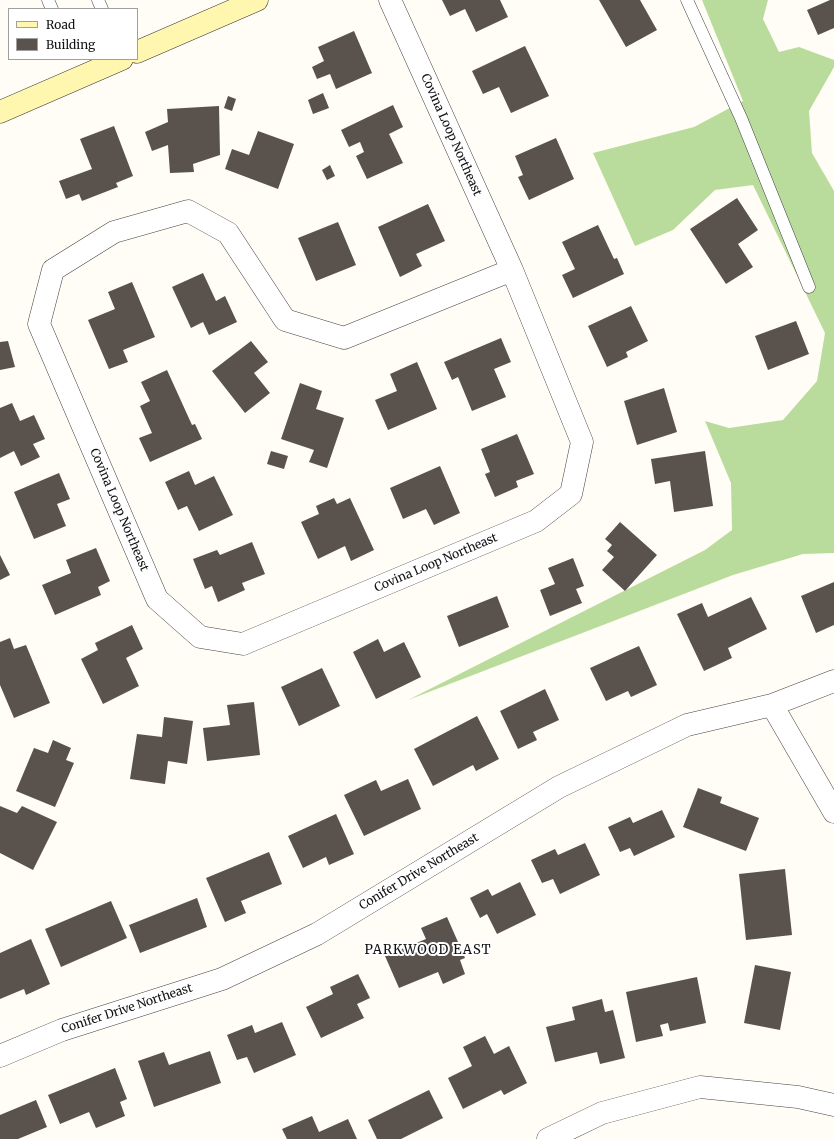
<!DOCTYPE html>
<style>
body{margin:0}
#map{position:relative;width:834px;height:1139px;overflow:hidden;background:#fffdf5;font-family:Merriweather,serif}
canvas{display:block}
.legend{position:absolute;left:8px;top:8px;width:130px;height:52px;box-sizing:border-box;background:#fff;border:1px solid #a0a0a0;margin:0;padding:5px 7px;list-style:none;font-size:12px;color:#111}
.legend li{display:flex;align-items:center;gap:8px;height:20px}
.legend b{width:20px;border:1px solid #a0a0a0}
</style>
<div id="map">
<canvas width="834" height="1139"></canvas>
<ul class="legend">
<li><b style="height:5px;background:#fff6b0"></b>Road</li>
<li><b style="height:11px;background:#5a524d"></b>Building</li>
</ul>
</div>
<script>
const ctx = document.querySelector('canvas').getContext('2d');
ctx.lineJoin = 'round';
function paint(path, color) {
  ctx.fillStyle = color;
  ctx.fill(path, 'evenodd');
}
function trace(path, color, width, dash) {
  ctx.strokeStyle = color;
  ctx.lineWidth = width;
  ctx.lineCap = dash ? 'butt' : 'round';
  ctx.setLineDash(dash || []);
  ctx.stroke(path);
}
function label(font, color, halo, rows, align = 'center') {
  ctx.font = font + ' Merriweather,serif';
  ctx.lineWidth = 4;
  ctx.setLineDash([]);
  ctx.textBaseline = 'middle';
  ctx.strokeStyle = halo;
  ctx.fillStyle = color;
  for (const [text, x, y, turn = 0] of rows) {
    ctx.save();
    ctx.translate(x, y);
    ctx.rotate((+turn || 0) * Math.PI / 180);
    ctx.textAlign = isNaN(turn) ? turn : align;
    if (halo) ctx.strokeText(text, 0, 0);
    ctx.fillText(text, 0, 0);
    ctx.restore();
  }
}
paint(new Path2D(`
 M 702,0 L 768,0 L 763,19 L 779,52 L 799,47 L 834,60 L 834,67 L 809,111 L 812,153 L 834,191 L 834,553 L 803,554 L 733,575 L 408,700 L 705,550 L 732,530 L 731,483 L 705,421 L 729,428 L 783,420 L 817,381 L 825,333 L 753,185 L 715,190 L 673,230 L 635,246 L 593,153 L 694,127 L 743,101 Z`), '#b9dc9c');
paint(new Path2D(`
 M 442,0 L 500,0 L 508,17 L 476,32 L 465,9 L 450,16 Z
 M 599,0 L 640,0 L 657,30 L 626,47 Z
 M 830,0 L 834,0 L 834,28 L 818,35 L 807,10 Z
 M 354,31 L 372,73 L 336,89 L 330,74 L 317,79 L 312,67 L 324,61 L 318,47 Z
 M 525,46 L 549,96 L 511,113 L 499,87 L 483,94 L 472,71 Z
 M 323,93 L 329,108 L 313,114 L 308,100 Z
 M 228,96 L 236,99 L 232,111 L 224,108 Z
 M 393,105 L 403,127 L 389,134 L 403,163 L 367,179 L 356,156 L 364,152 L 360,142 L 349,147 L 341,130 Z
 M 219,106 L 220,155 L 193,164 L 194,172 L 170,173 L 168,145 L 152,151 L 145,132 L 168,122 L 167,109 Z
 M 114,126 L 133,176 L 116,183 L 118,187 L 82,201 L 79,194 L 66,199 L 59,181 L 92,169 L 80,139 Z
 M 258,131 L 294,144 L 278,189 L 225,169 L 232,149 L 249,155 Z
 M 556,138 L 574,179 L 529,200 L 518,177 L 523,175 L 515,156 Z
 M 330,165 L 335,176 L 327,180 L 322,170 Z
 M 737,198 L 758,230 L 738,244 L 753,267 L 726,284 L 690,229 Z
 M 428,204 L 445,241 L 416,254 L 422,266 L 400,277 L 378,227 Z
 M 338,222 L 356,265 L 316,281 L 298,238 Z
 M 598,225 L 614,259 L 617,258 L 624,274 L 573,298 L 562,275 L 575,269 L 562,242 Z
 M 203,273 L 216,301 L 225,296 L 237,322 L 209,335 L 203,322 L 191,328 L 172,287 Z
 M 132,282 L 155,337 L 123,350 L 128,362 L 109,369 L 88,320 L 115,309 L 108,292 Z
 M 631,306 L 648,341 L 626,352 L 628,357 L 607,367 L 588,326 Z
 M 796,321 L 809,354 L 768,370 L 755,336 Z
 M 501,338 L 511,362 L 494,369 L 506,397 L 472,411 L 458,377 L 452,380 L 444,362 Z
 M 8,341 L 15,367 L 0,370 L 0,342 Z
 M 251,341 L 268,362 L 254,373 L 270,393 L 245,413 L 212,371 Z
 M 417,362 L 437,409 L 388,430 L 375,400 L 397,391 L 390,374 Z
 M 167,370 L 192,425 L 195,424 L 202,439 L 150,462 L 139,438 L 152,433 L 140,406 L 150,401 L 141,382 Z
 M 300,383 L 322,391 L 316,409 L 344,418 L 327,468 L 309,462 L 314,450 L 281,439 Z
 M 664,388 L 677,432 L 637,445 L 624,401 Z
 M 12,403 L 20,421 L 34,415 L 45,439 L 33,444 L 40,457 L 21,466 L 14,451 L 0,458 L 0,408 Z
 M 517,434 L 534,474 L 516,481 L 518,487 L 495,497 L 485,474 L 490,472 L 481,449 Z
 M 271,451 L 288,456 L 284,469 L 267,464 Z
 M 705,451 L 713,506 L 674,512 L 670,481 L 655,484 L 651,459 Z
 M 440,466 L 460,513 L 434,525 L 426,509 L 403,519 L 390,488 Z
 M 189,471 L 195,485 L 214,476 L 233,515 L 199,531 L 187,506 L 178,510 L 165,482 Z
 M 59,473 L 70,499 L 57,504 L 66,526 L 34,539 L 14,492 Z
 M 334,498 L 337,504 L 350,498 L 374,550 L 351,561 L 345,546 L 318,559 L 301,522 L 319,514 L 316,506 Z
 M 620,522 L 657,555 L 625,591 L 602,570 L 614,557 L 607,551 L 612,545 L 605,539 Z
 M 252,542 L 265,574 L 242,583 L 245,590 L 218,602 L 212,586 L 205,589 L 193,559 L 217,550 L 220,555 Z
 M 96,548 L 110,581 L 98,587 L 101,595 L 55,615 L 42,585 L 71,573 L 66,560 Z
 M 0,555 L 10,575 L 0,580 Z
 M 573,558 L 584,586 L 576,589 L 582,603 L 550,616 L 540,590 L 555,584 L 548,568 Z
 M 834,582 L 834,625 L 816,633 L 801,596 Z
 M 497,596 L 509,627 L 459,647 L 447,616 Z
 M 751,597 L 767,629 L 728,648 L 732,658 L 704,671 L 677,614 L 702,603 L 708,617 Z
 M 132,625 L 143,649 L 126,658 L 139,686 L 103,704 L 81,659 L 98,650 L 95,643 Z
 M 10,638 L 14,649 L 26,645 L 50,703 L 14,718 L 0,685 L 0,642 Z
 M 378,639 L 384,652 L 404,642 L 421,677 L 376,699 L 353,652 Z
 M 639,646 L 657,685 L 631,697 L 628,691 L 606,701 L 590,668 Z
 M 322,668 L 340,706 L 299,726 L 281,687 Z
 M 545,689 L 559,720 L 533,732 L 537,740 L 518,749 L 500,711 Z
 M 254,702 L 260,755 L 207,761 L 203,728 L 230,725 L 227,705 Z
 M 477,716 L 499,759 L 476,771 L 473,765 L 433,786 L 414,749 Z
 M 164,717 L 193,721 L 187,764 L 168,761 L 165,784 L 130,779 L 137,734 L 162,737 Z
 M 53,740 L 71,748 L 66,760 L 74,763 L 55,807 L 16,791 L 34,748 L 48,753 Z
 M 408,779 L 421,809 L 364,836 L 344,795 L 376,780 L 381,791 Z
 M 698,788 L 722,797 L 720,803 L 759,818 L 746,851 L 683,827 Z
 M 0,806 L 17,813 L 22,806 L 57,822 L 33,870 L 0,853 Z
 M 662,810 L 675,837 L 634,856 L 630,848 L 620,852 L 608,827 L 630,817 L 633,823 Z
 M 336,814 L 354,854 L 329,865 L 326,857 L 303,868 L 288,836 Z
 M 585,843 L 600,875 L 560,894 L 553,879 L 542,883 L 531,860 L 555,849 L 558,855 Z
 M 269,852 L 282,884 L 241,901 L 246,913 L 225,922 L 206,878 Z
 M 785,869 L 792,935 L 746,940 L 739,874 Z
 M 520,882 L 536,915 L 497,934 L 487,914 L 480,918 L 470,898 L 488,889 L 492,896 Z
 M 197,898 L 207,927 L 140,953 L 129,925 Z
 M 111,901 L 127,938 L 61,967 L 45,929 Z
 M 447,917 L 465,958 L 460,960 L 465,974 L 443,984 L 438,972 L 399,988 L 385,956 L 426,939 L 421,928 Z
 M 31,939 L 50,984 L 26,995 L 24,989 L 0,999 L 0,953 Z
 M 755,965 L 791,972 L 780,1030 L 744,1023 Z
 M 358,974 L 370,998 L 357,1004 L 364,1018 L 321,1038 L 306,1007 L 333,994 L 330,987 Z
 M 697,977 L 706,1023 L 670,1031 L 668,1023 L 660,1025 L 663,1036 L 636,1042 L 626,992 Z
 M 602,999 L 605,1012 L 613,1010 L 625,1058 L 600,1064 L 597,1052 L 555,1062 L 546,1027 L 575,1020 L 572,1007 Z
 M 282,1022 L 296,1055 L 254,1073 L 247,1057 L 237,1060 L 227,1035 L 252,1025 L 255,1033 Z
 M 485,1036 L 494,1054 L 509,1046 L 527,1083 L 504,1095 L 501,1090 L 463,1109 L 448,1078 L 472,1066 L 463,1047 Z
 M 210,1051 L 221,1083 L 154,1107 L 138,1061 L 164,1052 L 169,1065 Z
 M 115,1068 L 127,1099 L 120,1102 L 125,1116 L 96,1128 L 89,1112 L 60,1124 L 48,1095 Z
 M 429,1090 L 443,1118 L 401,1139 L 377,1139 L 368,1120 Z
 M 36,1100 L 47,1127 L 18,1139 L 0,1139 L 0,1115 Z
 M 312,1116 L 319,1132 L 348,1119 L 357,1139 L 287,1139 L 282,1129 Z`), '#5a524d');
const lane = new Path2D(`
 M 48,0 L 52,9
 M 98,0 L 102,9
 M 687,0 L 741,118 L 809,287`);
const street = new Path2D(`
 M 390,0 L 512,270 L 582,442 L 571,494 L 536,521 L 243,644 L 200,637 L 157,599 L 39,324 L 53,270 L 114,232 L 188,211 L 228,233 L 285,320 L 344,338 L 512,270
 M 772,705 L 834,812
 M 0,1056 L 62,1030 L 222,979 L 317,934 L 559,787 L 687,725 L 772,705 L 834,681
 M 548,1139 L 602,1113 L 700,1087 L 798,1097 L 834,1105`);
const secondary = new Path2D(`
 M 137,52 L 257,0
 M 0,112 L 122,59`);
trace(lane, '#444', 13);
trace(street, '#444', 23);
trace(secondary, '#333', 23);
trace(lane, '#fff', 12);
trace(street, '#fff', 22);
trace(secondary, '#fff6b0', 22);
label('12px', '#111', '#fff', [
 ["Covina Loop Northeast",451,135,66],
 ["Covina Loop Northeast",119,510,67],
 ["Covina Loop Northeast",436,563,-23],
 ["Conifer Drive Northeast",419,872,-31],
 ["Conifer Drive Northeast",127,1009,-18]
]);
ctx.letterSpacing = '1px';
label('13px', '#111', '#fff', [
 ["PARKWOOD EAST",428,950]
]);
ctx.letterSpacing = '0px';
</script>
